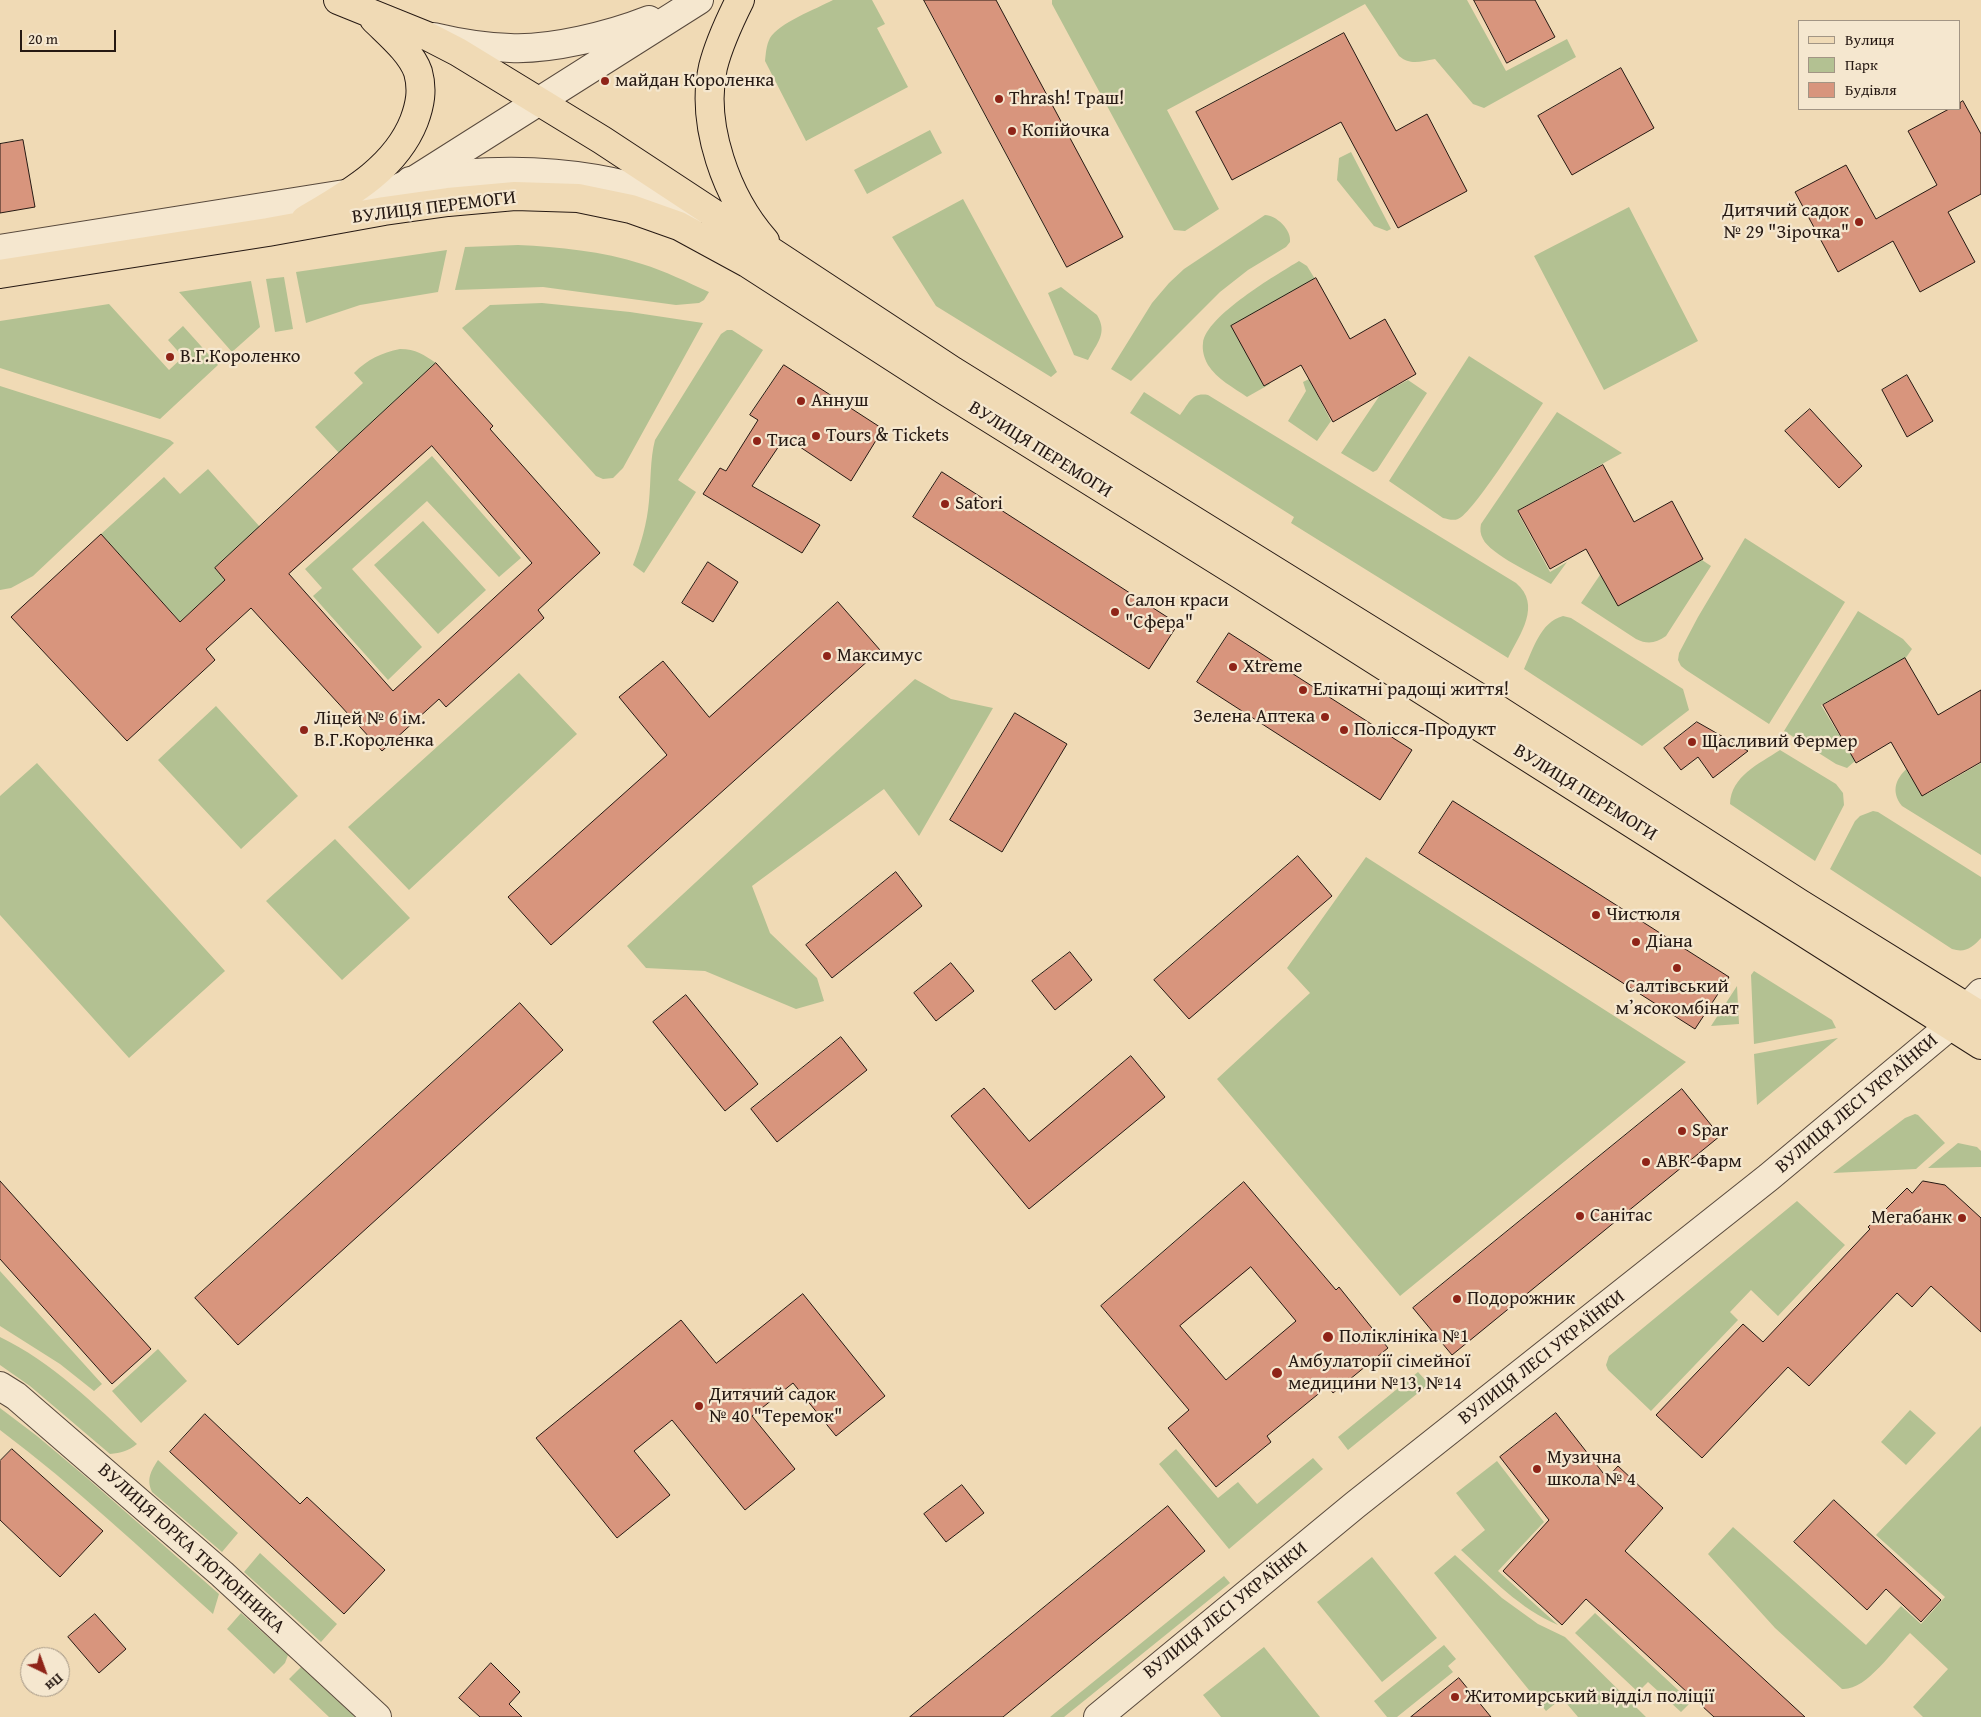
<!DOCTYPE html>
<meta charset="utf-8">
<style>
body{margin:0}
#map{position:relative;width:1981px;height:1717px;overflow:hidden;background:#f0dab5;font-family:"Gentium Book Plus",serif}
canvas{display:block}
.legend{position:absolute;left:1798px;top:20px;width:162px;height:90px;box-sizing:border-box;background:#f5e7cf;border:1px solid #a29584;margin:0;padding:6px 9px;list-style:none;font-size:15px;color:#261913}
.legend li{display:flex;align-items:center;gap:10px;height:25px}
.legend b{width:25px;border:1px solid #a29584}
.north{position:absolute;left:20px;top:1647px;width:50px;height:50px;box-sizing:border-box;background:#f5e7cf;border:1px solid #a29584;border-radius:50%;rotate:138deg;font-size:14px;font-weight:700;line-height:20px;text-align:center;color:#261913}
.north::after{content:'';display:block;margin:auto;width:18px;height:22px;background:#8f2418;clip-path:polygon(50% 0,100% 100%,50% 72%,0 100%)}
.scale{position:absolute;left:20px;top:30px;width:96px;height:22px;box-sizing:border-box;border:2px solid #261913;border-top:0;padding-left:6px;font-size:15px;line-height:18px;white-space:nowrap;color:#261913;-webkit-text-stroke:4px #f5e7cf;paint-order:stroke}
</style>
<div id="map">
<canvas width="1981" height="1717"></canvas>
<ul class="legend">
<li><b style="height:6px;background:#f0dab5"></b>Вулиця</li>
<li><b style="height:14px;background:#b3c192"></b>Парк</li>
<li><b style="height:14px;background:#d8957d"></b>Будівля</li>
</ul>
<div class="north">Пн</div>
<div class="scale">20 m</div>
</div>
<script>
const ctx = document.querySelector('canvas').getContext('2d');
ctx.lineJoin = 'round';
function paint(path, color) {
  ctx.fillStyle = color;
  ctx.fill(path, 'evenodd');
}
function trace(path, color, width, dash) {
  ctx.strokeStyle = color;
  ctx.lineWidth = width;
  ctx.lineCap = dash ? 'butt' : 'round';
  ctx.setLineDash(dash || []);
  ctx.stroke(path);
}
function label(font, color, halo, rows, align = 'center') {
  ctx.font = font + ' "Gentium Book Plus",serif';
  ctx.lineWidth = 4.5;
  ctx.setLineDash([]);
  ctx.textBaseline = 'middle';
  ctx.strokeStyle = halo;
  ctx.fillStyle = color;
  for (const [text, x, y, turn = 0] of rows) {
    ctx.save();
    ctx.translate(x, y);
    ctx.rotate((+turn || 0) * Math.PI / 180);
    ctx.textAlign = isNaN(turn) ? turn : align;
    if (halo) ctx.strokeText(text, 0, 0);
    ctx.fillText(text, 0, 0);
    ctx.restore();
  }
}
paint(new Path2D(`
 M 833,0 L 872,0 L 885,24 L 877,28 L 908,87 L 806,141 L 765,61 C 766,53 766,46 770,38 C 779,23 816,9 833,0 Z
 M 1052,0 L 1467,0 L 1506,71 L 1567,39 L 1576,57 L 1484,108 L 1473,104 L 1435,59 C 1421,61 1411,66 1399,56 L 1365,4 L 1167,110 L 1219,209 L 1185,231 L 1174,230 L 1052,4 Z
 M 930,130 L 942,153 L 867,194 L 854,170 Z
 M 1351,152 L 1391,229 L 1387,231 L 1374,226 L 1337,180 L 1339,158 Z
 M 963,199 L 1057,372 L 1051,377 L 936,306 L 892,237 Z
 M 1629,207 L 1698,341 L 1604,390 L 1534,256 Z
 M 1265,215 C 1276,215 1292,230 1290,242 L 1286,247 L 1248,270 L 1220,292 L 1131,381 L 1111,369 L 1152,303 L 1169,283 L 1184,269 Z
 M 518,245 C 559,247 602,251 642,264 C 665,271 687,282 709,292 L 704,300 L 699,303 L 676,305 L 543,287 L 455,290 L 465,247 Z
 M 447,250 L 438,292 L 360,305 L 306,323 L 296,272 Z
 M 1299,261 L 1307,266 L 1315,279 L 1235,325 L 1270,384 L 1247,397 C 1234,388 1217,379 1208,365 C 1204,358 1202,350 1203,343 C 1206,316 1276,275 1299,261 Z
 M 284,277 L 293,329 L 275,332 L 266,279 Z
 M 251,281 L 260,327 L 232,352 L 179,292 Z
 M 1061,287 L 1097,315 C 1108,333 1097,343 1088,360 L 1074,355 L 1048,293 Z
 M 542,303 L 630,312 L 703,323 L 623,468 L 613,478 L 603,479 L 596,476 L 462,328 L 490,305 Z
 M 109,304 L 169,370 L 183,357 L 168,340 L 183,326 L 218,365 L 160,419 L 0,368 L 0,321 Z
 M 727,330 L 732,330 L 763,350 L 678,480 L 696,492 L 644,573 L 633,565 C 641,544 647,524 649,501 C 651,481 650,459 655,440 L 721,334 Z
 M 400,349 C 416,349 424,355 436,363 L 339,453 L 315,427 L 363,383 L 354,373 C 368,359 381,353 400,349 Z
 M 1469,356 L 1543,403 C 1531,421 1472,515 1458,519 C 1453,521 1448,519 1443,518 L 1389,481 Z
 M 1309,379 L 1331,421 L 1317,441 L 1288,421 L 1306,391 L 1303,382 Z
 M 1408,380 L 1427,393 L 1377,470 L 1373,472 L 1341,453 L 1380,395 Z
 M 0,386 L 170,440 L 174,443 L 33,576 L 11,588 L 0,590 Z
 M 1144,392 L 1180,415 C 1189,404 1191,392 1208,395 L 1516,583 C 1542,605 1520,634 1508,658 L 1291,523 L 1294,517 L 1130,413 Z
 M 1557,412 L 1622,453 L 1517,511 L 1550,572 L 1567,562 L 1551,584 C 1535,575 1490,554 1483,539 C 1480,534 1480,529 1481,524 Z
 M 432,456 L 521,558 L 499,577 L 427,501 L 352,569 L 422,647 L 388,680 L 313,596 L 322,588 L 305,569 Z
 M 208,469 L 260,527 L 215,568 L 225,580 L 180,622 L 101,534 L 164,477 L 180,494 Z
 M 423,521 L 486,590 L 438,634 L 374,565 Z
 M 1745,538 L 1845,602 L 1769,724 L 1686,670 L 1681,666 L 1678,660 L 1679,653 L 1698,617 Z
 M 1702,560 L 1711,566 L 1666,636 C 1656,643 1648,645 1636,639 L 1581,603 L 1602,572 L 1620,603 Z
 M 1858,611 L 1903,639 L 1912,649 L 1905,659 L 1821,705 L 1855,761 L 1847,768 L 1836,764 L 1784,731 Z
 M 1563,616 L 1571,618 L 1683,689 L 1689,710 L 1642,746 L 1524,669 C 1533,650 1540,622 1563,616 Z
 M 519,673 L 577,734 L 409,890 L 348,827 Z
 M 915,679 L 951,699 L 993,708 L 919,836 L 884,789 L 752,886 L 770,933 L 817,978 L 824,1001 L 796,1009 L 705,971 L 646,968 L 627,946 Z
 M 216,706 L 298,796 L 241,849 L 158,760 Z
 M 1780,750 L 1836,784 L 1843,793 L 1844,805 L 1815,861 L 1730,804 C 1731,776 1759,764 1780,750 Z
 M 37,763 L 225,971 L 129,1058 L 0,915 L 0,796 Z
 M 1981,763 L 1981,855 L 1902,806 C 1890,791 1896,777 1910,766 L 1927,794 Z
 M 1873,811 L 1878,812 L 1981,877 L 1981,938 C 1972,948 1965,953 1952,949 L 1830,869 L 1855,821 L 1860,816 Z
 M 335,839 L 410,918 L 342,980 L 266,901 Z
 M 1366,857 L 1686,1062 L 1400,1296 L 1217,1079 L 1310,993 L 1287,968 Z
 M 1754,971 L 1832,1020 L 1836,1028 L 1754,1044 L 1751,975 Z
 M 1737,986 L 1739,1024 L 1711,1026 Z
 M 1838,1038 L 1757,1105 L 1754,1054 Z
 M 1915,1114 L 1918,1115 L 1945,1143 L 1916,1169 L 1833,1173 L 1905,1118 Z
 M 1958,1143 L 1977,1147 L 1981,1151 L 1981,1167 L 1928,1168 Z
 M 1797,1201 L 1845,1245 L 1778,1316 L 1751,1290 L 1730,1312 L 1738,1320 L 1651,1411 L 1608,1370 L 1606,1365 L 1609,1356 Z
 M 0,1271 L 102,1384 L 94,1391 L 60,1364 L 0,1326 Z
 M 0,1337 C 52,1362 95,1405 137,1444 C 128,1451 121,1453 110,1454 L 30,1386 L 0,1365 Z
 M 158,1349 L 187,1381 L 141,1423 L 112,1391 Z
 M 1418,1372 L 1429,1384 L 1348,1450 L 1338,1437 Z
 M 0,1408 L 37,1436 L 87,1478 L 219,1594 L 213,1614 C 143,1551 75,1486 0,1430 Z
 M 1910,1410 L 1936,1433 L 1906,1465 L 1881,1442 Z
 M 1981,1426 L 1981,1717 L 1923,1717 L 1913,1707 L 1948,1669 L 1910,1633 C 1893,1650 1866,1691 1842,1689 L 1775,1628 L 1708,1554 L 1733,1527 L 1866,1645 L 1901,1606 L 1921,1624 L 1945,1597 L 1876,1535 Z
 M 1176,1449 L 1218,1498 L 1238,1482 L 1257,1504 L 1313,1458 L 1323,1469 L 1229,1549 L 1159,1464 Z
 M 158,1460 L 238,1533 L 222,1552 L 152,1492 C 146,1479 151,1471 158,1460 Z
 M 1497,1461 L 1544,1522 L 1498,1571 L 1558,1625 C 1520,1609 1491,1578 1461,1550 L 1485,1530 L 1456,1493 Z
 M 260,1553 L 337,1624 L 321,1642 L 244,1572 Z
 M 1455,1555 L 1502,1598 L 1538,1624 L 1565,1637 L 1646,1717 L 1578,1717 L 1562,1698 L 1546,1711 L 1434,1573 Z
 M 1372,1557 L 1437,1638 L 1382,1682 L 1317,1602 Z
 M 1224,1576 L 1230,1583 L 1064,1717 L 1050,1717 Z
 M 241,1613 L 288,1655 L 285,1663 L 274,1674 L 227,1629 Z
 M 1595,1613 L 1691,1702 L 1681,1712 L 1648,1682 L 1638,1692 L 1575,1633 Z
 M 1444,1645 L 1456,1659 L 1448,1666 L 1453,1672 L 1397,1717 L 1387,1717 L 1374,1701 Z
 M 1264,1647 L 1320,1717 L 1221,1717 L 1203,1695 Z
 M 301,1667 L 352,1714 L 355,1717 L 329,1717 L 289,1679 Z`), '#b3c192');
const building = new Path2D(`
 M 924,0 L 996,0 L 1123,237 L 1067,267 Z
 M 1474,0 L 1535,0 L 1555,37 L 1507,63 Z
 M 1344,33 L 1396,131 L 1427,114 L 1467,191 L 1398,228 L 1341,122 L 1232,180 L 1196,112 Z
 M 1621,68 L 1654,128 L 1572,175 L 1538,116 Z
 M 1963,101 L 1981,134 L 1981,194 L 1948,212 L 1975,262 L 1920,292 L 1893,241 L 1838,272 L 1795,192 L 1846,165 L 1876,219 L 1937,185 L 1908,131 L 1949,109 L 1960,109 L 1960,103 Z
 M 23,140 L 35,207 L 0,213 L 0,144 Z
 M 1316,278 L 1350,339 L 1385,319 L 1416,374 L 1333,422 L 1301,365 L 1264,386 L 1231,326 Z
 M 436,363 L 493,426 L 490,429 L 600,553 L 538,610 L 544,618 L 446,707 L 439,699 L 382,751 L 251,608 L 206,649 L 215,660 L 127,741 L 11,617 L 101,534 L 180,622 L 225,580 L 215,568 ZM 432,446 L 532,563 L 393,691 L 289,574 Z
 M 784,365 L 883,429 L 851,481 L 785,437 L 752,486 L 820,525 L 802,553 L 703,494 L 720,468 L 726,471 L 758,420 L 750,415 Z
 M 1907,375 L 1933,421 L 1907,437 L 1882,390 Z
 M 1810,409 L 1862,466 L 1839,488 L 1785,431 Z
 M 1603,465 L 1634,522 L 1672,501 L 1703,559 L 1618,606 L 1586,549 L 1550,569 L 1518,511 Z
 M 942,472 L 1178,624 L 1149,669 L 913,517 Z
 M 708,562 L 738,582 L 713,622 L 682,603 Z
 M 838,602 L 880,650 L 551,945 L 508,897 L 667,755 L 619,697 L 663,661 L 709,717 Z
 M 1229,633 L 1412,750 L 1380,800 L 1197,682 Z
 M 1905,658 L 1938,715 L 1981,690 L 1981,762 L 1922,796 L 1891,742 L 1856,763 L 1823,705 Z
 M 1015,713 L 1067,744 L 1002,852 L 950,820 Z
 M 1697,722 L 1748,751 L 1713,778 L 1698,757 L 1681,770 L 1664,748 Z
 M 1453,801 L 1729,977 L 1695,1029 L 1419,853 Z
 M 1298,856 L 1332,896 L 1189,1019 L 1154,980 Z
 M 896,872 L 922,906 L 832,978 L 806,945 Z
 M 1070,952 L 1092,980 L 1055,1010 L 1032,981 Z
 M 951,963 L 974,991 L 936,1021 L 914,993 Z
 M 686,995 L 758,1084 L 725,1111 L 653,1022 Z
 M 520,1003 L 563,1050 L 238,1345 L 195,1298 Z
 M 841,1037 L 867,1070 L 777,1142 L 751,1109 Z
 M 1131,1056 L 1165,1097 L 1029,1209 L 951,1116 L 984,1088 L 1029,1141 Z
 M 1682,1089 L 1720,1136 L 1452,1355 L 1413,1308 Z
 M 0,1181 L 151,1349 L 112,1384 L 0,1259 Z
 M 1923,1181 L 1945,1185 L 1981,1218 L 1981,1332 L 1931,1286 L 1912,1307 L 1897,1293 L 1809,1386 L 1788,1367 L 1702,1458 L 1656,1415 L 1743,1324 L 1763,1342 L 1870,1229 L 1868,1227 L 1907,1188 L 1912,1193 Z
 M 1244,1182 L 1336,1290 L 1339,1287 L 1388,1348 L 1333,1393 L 1328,1386 L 1267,1436 L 1271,1442 L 1216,1487 L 1168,1428 L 1189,1410 L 1101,1306 ZM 1251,1267 L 1296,1321 L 1226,1380 L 1180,1326 Z
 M 803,1294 L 885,1396 L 836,1436 L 793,1383 L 752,1416 L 795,1469 L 745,1510 L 672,1420 L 634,1451 L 670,1495 L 617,1538 L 536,1438 L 681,1320 L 716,1363 Z
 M 1556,1413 L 1607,1478 L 1618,1466 L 1663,1508 L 1625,1551 L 1805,1717 L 1714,1717 L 1586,1599 L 1562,1625 L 1503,1571 L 1549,1520 L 1500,1457 Z
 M 205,1414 L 300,1504 L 307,1497 L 385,1570 L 344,1614 L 170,1452 Z
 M 12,1449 L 103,1531 L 60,1577 L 0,1520 L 0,1461 Z
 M 962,1485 L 984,1513 L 946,1542 L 924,1514 Z
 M 1834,1500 L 1941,1600 L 1921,1622 L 1886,1589 L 1867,1610 L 1794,1542 Z
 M 1168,1506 L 1205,1551 L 1003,1717 L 910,1717 Z
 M 95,1614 L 126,1649 L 99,1673 L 68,1637 Z
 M 491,1663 L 520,1692 L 509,1704 L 522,1717 L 480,1717 L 459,1698 Z
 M 1459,1678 L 1491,1717 L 1411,1717 Z`);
paint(building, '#d8957d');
trace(building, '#261913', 1);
const minor = new Path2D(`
 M 410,181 C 505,164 607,169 696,209
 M 0,249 L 351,193
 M 0,1386 L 16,1396 L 222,1574 L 377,1717
 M 1098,1717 L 1355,1505 L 1769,1177 L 1951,1025 L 1981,993`);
const tertiary = new Path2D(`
 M 434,37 C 459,43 485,47 510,48 C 551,50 611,35 649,20
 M 342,212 L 378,198 L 413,181 L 699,0`);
const primary = new Path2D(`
 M 338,0 L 427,36 L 458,52 L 602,140 L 953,371 L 1486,702 L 1799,903 L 1981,1016
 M 740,0 C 729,22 719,43 713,67 C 700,125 727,198 765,241
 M 305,220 C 347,195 395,169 414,121 C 420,105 423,90 418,72 C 411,52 389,34 374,19
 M 0,274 L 268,232 L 384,211 L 448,202 L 515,196 L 578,198 L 631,209 L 679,226 L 747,263 L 944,390 L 1241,575 L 1981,1045`);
trace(minor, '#58493c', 30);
trace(tertiary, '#58493c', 30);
trace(primary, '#261913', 30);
trace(minor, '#f5e7cf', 28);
trace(tertiary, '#f5e7cf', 28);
trace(primary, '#f0dab5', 28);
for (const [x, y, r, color] of [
 [605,81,5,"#8f2418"],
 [999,99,5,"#8f2418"],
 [1012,131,5,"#8f2418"],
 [1859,222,5,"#8f2418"],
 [170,357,5,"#8f2418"],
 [801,401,5,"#8f2418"],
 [816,436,5,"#8f2418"],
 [757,441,5,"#8f2418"],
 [945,504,5,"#8f2418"],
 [1115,612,5,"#8f2418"],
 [827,656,5,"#8f2418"],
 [1233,667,5,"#8f2418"],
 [1303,690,5,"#8f2418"],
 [1325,717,5,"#8f2418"],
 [304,730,5,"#8f2418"],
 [1344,730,5,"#8f2418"],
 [1692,742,5,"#8f2418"],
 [1596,915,5,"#8f2418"],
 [1636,942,5,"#8f2418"],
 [1677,968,5,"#8f2418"],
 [1682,1131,5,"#8f2418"],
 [1646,1162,5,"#8f2418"],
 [1580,1216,5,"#8f2418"],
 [1962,1218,5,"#8f2418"],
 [1457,1299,5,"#8f2418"],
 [1328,1337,6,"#8f2418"],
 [1277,1373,6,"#8f2418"],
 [699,1406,5,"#8f2418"],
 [1537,1469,5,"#8f2418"],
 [1455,1697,5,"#8f2418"]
]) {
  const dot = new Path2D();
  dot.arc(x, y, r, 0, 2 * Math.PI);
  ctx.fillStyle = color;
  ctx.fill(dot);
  trace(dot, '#f5e7cf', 2);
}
label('19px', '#261913', '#f5e7cf', [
 ["майдан Короленка",615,81],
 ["Thrash! Траш!",1009,99],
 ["Копійочка",1022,131],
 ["Дитячий садок",1849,211,"right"],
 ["№ 29 \"Зірочка\"",1849,233,"right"],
 ["В.Г.Короленко",180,357],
 ["Аннуш",811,401],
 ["Tours & Tickets",826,436],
 ["Тиса",767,441],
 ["Satori",955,504],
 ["Салон краси",1125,601],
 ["\"Сфера\"",1125,623],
 ["Максимус",837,656],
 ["Xtreme",1243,667],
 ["Елікатні радощі життя!",1313,690],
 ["Зелена Аптека",1315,717,"right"],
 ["Ліцей № 6 ім.",314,719],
 ["В.Г.Короленка",314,741],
 ["Полісся-Продукт",1354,730],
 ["Щасливий Фермер",1702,742],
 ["Чистюля",1606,915],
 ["Діана",1646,942],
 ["Салтівський",1677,987,"center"],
 ["мʼясокомбінат",1677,1009,"center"],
 ["Spar",1692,1131],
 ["АВК-Фарм",1656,1162],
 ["Санітас",1590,1216],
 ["Мегабанк",1952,1218,"right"],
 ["Подорожник",1467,1299],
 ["Поліклініка №1",1339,1337],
 ["Амбулаторії сімейної",1288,1362],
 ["медицини №13, №14",1288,1384],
 ["Дитячий садок",709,1395],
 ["№ 40 \"Теремок\"",709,1417],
 ["Музична",1547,1458],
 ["школа № 4",1547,1480],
 ["Житомирський відділ поліції",1465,1697]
], 'left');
label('19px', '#261913', '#f5e7cf', [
 ["ВУЛИЦЯ ПЕРЕМОГИ",434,208,-7],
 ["ВУЛИЦЯ ПЕРЕМОГИ",1040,450,32],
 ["ВУЛИЦЯ ПЕРЕМОГИ",1585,793,32],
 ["ВУЛИЦЯ ЛЕСІ УКРАЇНКИ",1857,1104,-40],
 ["ВУЛИЦЯ ЛЕСІ УКРАЇНКИ",1542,1358,-38],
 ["ВУЛИЦЯ ЮРКА ТЮТЮННИКА",191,1549,42],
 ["ВУЛИЦЯ ЛЕСІ УКРАЇНКИ",1226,1611,-39]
]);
</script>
